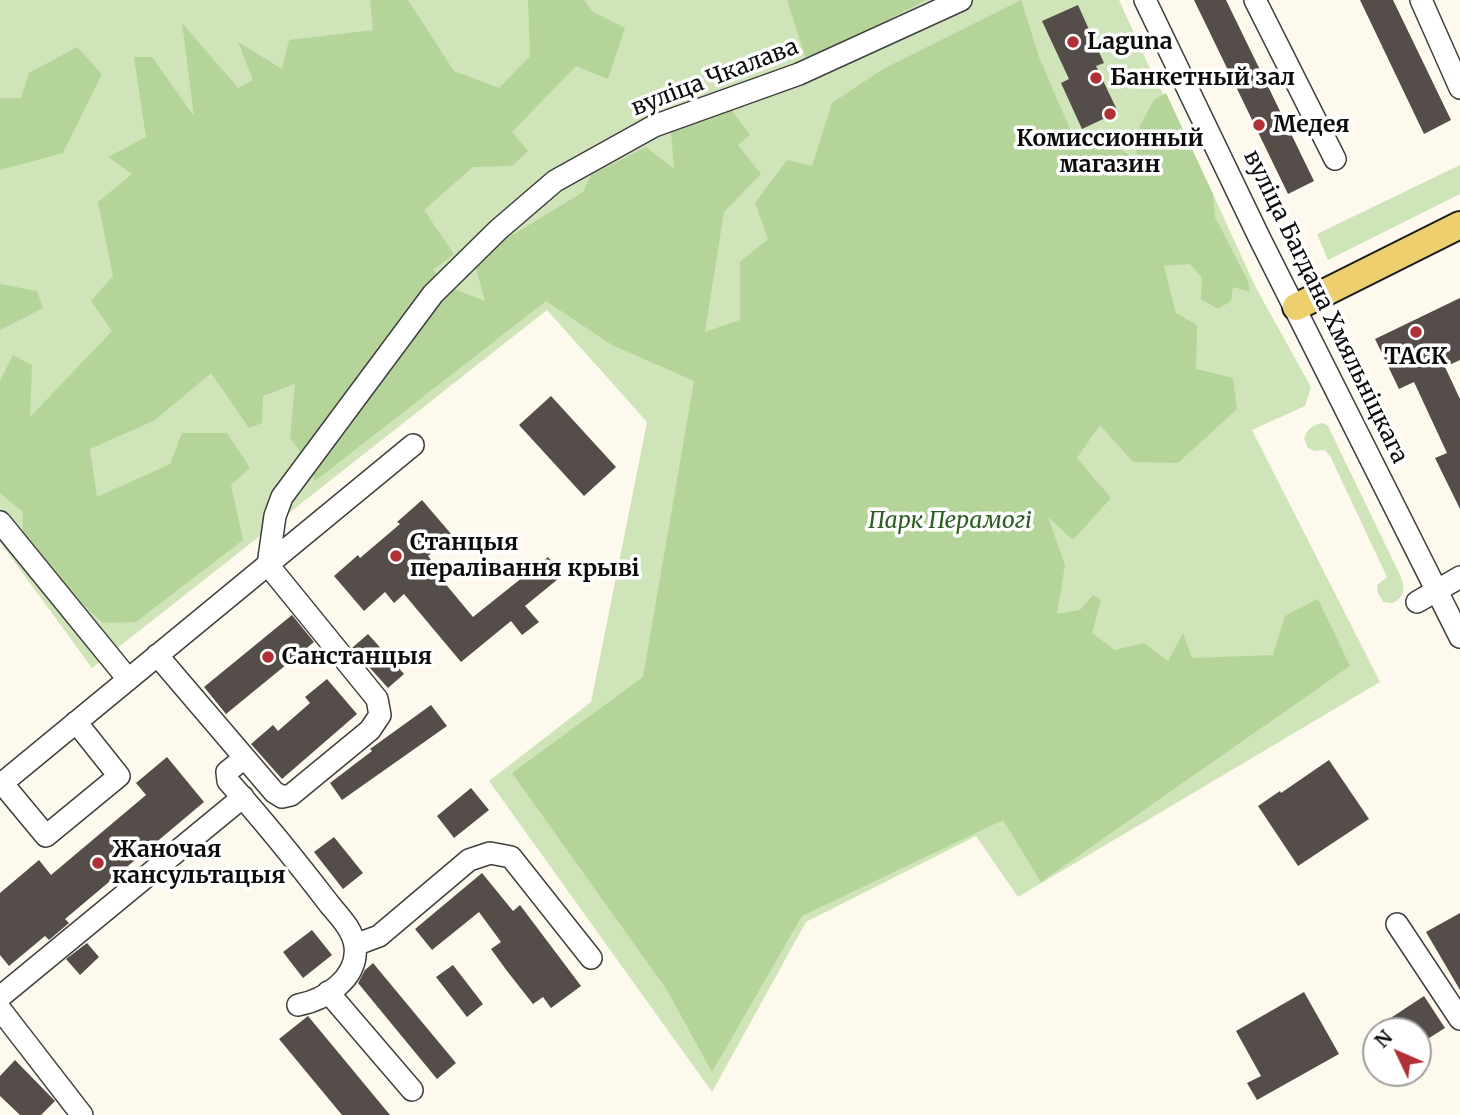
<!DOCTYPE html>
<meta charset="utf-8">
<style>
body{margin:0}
#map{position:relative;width:1460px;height:1115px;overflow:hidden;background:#fdfaed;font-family:Merriweather,serif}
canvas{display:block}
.north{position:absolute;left:1362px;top:1017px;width:70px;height:70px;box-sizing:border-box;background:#fff;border:2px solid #9e9e9e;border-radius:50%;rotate:314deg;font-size:19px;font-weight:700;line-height:28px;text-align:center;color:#0c0c0c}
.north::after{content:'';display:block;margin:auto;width:24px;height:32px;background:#b03035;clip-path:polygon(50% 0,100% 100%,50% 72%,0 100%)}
</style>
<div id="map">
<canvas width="1460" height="1115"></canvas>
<div class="north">N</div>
</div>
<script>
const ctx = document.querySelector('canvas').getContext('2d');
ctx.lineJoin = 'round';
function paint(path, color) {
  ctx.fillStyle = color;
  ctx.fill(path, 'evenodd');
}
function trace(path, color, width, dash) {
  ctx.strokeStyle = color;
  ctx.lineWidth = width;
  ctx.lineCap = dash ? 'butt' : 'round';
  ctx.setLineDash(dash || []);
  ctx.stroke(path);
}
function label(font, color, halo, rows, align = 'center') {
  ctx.font = font + ' Merriweather,serif';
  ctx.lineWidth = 7;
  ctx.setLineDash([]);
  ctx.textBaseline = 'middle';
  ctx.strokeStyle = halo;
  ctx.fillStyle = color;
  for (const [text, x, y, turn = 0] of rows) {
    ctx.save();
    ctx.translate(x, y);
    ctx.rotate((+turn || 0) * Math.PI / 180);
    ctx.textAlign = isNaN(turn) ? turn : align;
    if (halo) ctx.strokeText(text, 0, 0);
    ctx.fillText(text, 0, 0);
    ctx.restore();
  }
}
paint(new Path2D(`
 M 0,0 L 1119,0 L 1147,62 L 1213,194 L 1255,286 L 1311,387 L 1305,406 L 1252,430 L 1380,682 L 1018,897 L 976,836 L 806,922 L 712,1092 L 489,781 L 591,702 L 647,422 L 547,310 L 92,668 L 0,542 Z
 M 1460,165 L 1460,194 L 1328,260 L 1317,234 Z
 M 1323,423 L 1328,426 L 1401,577 C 1405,589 1405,596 1393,603 L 1383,602 L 1378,593 L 1377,585 L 1387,577 L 1330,456 L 1325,450 L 1315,451 L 1308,448 L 1304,439 C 1307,429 1312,425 1323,423 Z`), '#cfe5b9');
paint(new Path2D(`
 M 370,0 L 408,0 L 454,71 L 499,88 L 530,56 L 528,0 L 584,0 L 593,12 L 625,28 L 608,79 L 576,66 L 512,132 L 528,151 L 512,166 L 473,167 L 424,210 L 454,254 L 433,270 L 451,288 L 485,301 L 470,246 L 504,240 L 583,192 L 591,175 L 646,147 L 674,169 L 671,132 L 730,108 L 750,135 L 738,145 L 761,174 L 724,212 L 705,332 L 740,320 L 740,262 L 768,239 L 755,203 L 787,160 L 812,166 L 832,103 L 883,69 L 1021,0 L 1039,57 L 1073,136 L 1097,132 L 1139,162 L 1133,138 L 1154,100 L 1166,93 L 1213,194 L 1215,217 L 1248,281 L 1250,292 L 1233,287 L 1231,301 L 1218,309 L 1201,299 L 1202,278 L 1190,264 L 1164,266 L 1176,313 L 1197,325 L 1196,369 L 1233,378 L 1237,409 L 1178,463 L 1133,462 L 1100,425 L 1077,458 L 1111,498 L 1073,540 L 1048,517 L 1065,565 L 1057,614 L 1080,610 L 1093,595 L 1101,600 L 1092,633 L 1115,650 L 1144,643 L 1168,661 L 1183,633 L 1192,658 L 1273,655 L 1285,616 L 1318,599 L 1350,666 L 1041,882 L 1003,820 L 802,916 L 712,1072 L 667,990 L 512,773 L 643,677 L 694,381 L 612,345 L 546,301 L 315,481 L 298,448 L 290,438 L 295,384 L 263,396 L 262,423 L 249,428 L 211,373 L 155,420 L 90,449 L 97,497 L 170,464 L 182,433 L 227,433 L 250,468 L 231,485 L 243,540 L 136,622 L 103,623 L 22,548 L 23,512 L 0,493 L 0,381 L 13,355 L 32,365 L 30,417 L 112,331 L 91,301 L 113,276 L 98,202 L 132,174 L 108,157 L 146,137 L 134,57 L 152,57 L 194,116 L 182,23 L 238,88 L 253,80 L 238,42 L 282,69 L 289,40 L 373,30 Z
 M 787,0 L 926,0 L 807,62 Z
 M 77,47 L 102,74 L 63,153 L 0,170 L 0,98 L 21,98 L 29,73 Z
 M 0,284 L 37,291 L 43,308 L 0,330 Z`), '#b4d49a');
paint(new Path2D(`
 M 1194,0 L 1226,0 L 1314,181 L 1288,194 Z
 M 1360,0 L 1393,0 L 1451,120 L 1424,134 Z
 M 1078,5 L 1104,63 L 1096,66 L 1118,112 L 1082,129 L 1061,83 L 1069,79 L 1042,21 Z
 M 1460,298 L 1460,360 L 1445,367 L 1460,399 L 1460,509 L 1435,458 L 1447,453 L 1414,382 L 1399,389 L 1375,339 Z
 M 551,396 L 616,467 L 584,496 L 519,425 Z
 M 422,500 L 452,535 L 428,556 L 432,561 L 429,564 L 473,617 L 548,557 L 563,575 L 525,606 L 539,622 L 522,635 L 511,621 L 461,662 L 404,594 L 394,603 L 385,592 L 364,611 L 334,576 L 358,555 L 360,558 L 400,524 L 397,522 Z
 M 292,615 L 314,642 L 226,714 L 204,687 Z
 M 368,634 L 404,674 L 388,688 L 352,648 Z
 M 327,679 L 357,714 L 282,779 L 251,744 L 273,725 L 278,731 L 310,703 L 305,697 Z
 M 431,705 L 447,726 L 342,800 L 330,783 L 372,751 L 370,749 Z
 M 167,757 L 204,802 L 65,919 L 69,923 L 49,940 L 45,936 L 9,966 L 0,955 L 0,893 L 39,860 L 51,875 L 146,795 L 136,783 Z
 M 1329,760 L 1369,819 L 1298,866 L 1258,806 L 1280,791 L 1281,793 Z
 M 471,788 L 489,810 L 454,838 L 437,816 Z
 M 334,837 L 363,873 L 343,889 L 314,852 Z
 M 482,873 L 513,911 L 520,905 L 581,986 L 551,1008 L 543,997 L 533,1004 L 507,971 L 491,949 L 501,942 L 479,912 L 432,950 L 415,929 Z
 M 1460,913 L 1460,990 L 1426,932 Z
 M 312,930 L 332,955 L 303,978 L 283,952 Z
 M 87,943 L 99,957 L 80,975 L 66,959 Z
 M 373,963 L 456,1063 L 437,1079 L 358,983 L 365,970 Z
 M 453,965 L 483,1004 L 467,1017 L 436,977 Z
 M 1304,992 L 1339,1054 L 1257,1100 L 1247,1083 L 1261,1076 L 1236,1031 Z
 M 1424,996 L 1445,1028 L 1418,1045 L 1418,1031 L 1371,1031 Z
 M 308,1016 L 390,1115 L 342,1115 L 279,1039 Z
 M 15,1060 L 55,1101 L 41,1115 L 20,1115 L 0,1096 L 0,1076 Z`), '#544d49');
const minor = new Path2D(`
 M 1145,0 L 1259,237 L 1460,637
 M 1255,0 L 1335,159
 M 1421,0 L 1460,88
 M 0,522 L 128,679
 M 1417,602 L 1460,577
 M 157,655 L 274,792 L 282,797 L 291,795 L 370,730 L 380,715 L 377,699 L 268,565 L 275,516 L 282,497 L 433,294 L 498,230 L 555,181 L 654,126 L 799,74 L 961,0
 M 244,758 L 227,772 L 228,781 C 264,821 297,862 330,905 C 340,917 353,930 355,946 C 359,978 325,1000 298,1005
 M 2,783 L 46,836 L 119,776 L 76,722
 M 0,785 L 413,445
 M 1397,924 L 1460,1019
 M 355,945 L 379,936 L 469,860 L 490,853 L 511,857 L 591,958
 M 328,992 L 412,1090
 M 0,997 L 243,797
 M 0,1009 L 82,1115`);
const major = new Path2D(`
 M 1296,307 L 1460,225`);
trace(minor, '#3f3f3f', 24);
trace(major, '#1d1d1d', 30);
trace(minor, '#fff', 21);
trace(major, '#edcf6d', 26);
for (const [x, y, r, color] of [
 [1073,42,7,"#b03035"],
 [1096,78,7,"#b03035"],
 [1110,114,7,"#b03035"],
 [1259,125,7,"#b03035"],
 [1416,332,7,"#b03035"],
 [396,556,7,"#b03035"],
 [268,657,7,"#b03035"],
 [98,863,7,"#b03035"]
]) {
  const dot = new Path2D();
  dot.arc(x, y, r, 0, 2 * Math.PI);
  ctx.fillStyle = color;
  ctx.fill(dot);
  trace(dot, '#fff', 2.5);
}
label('bold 23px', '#0c0c0c', '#fff', [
 ["Laguna",1087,42],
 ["Банкетный зал",1110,78],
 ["Медея",1273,125],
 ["Комиссионный",1110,139,"center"],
 ["магазин",1110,165,"center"],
 ["ТАСК",1416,357,"center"],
 ["Станцыя",410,543],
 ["пералівання крыві",410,569],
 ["Санстанцыя",282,657],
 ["Жаночая",112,850],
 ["кансультацыя",112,876]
], 'left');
label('23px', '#0c0c0c', '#fff', [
 ["вуліца Чкалава",715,78,-21],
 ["вуліца Багдана Хмяльніцкага",1325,307,64]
]);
label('italic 23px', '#2e5e22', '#fff', [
 ["Парк Перамогі",950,521]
]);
</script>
